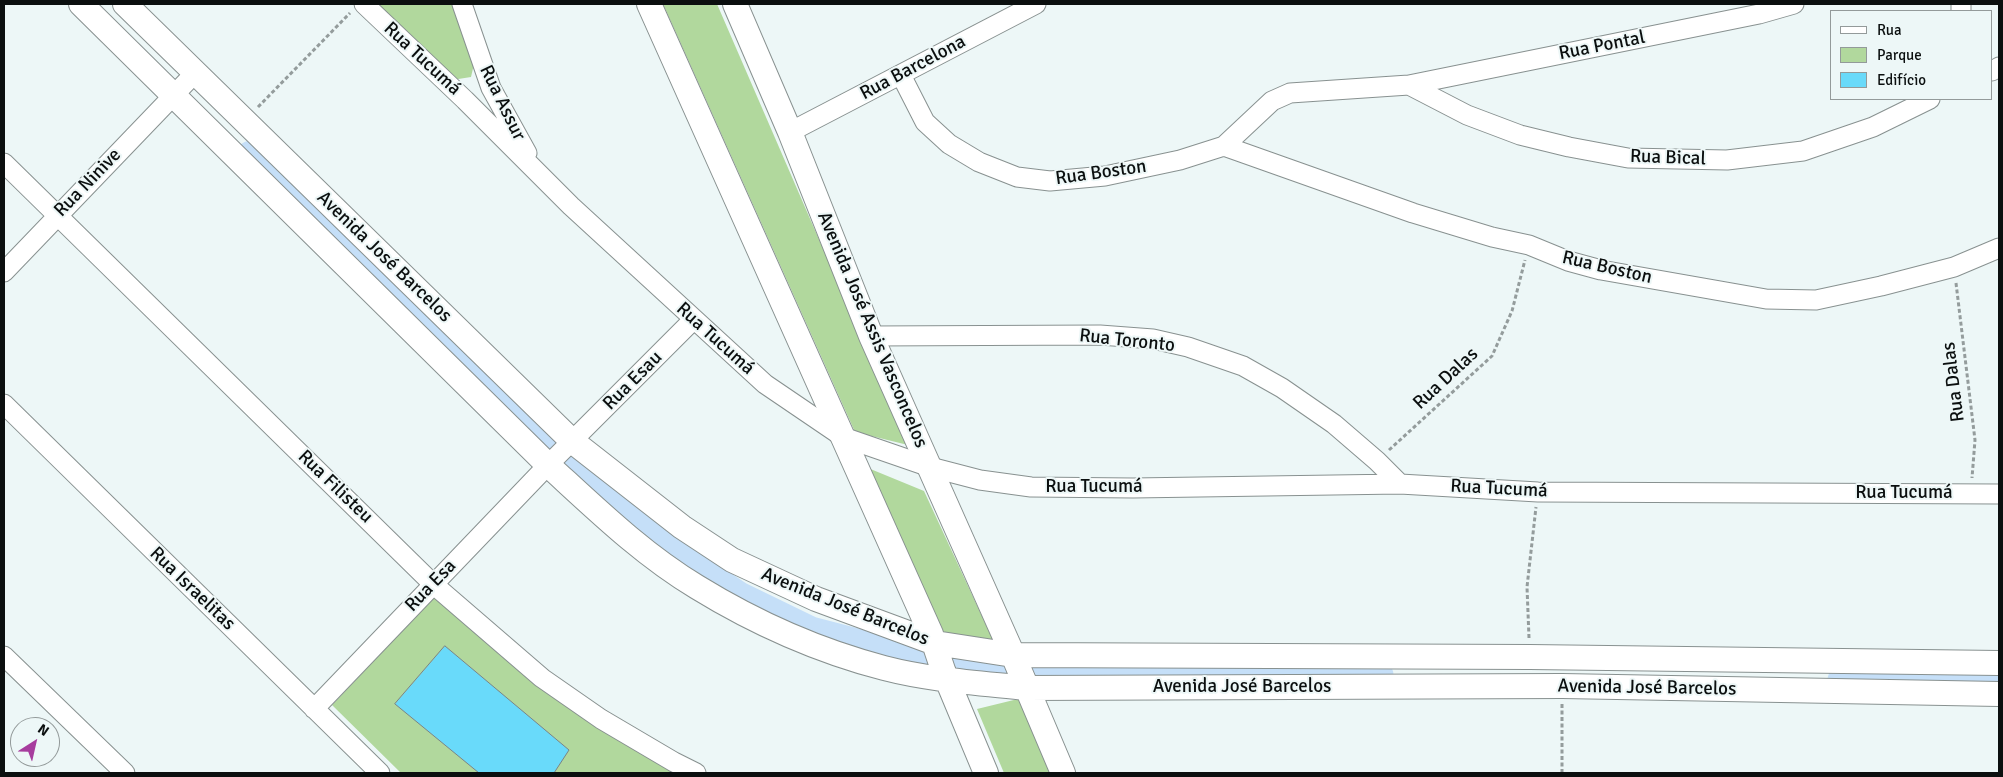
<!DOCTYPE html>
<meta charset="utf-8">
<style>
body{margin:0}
#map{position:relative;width:2003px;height:777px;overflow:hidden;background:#edf7f7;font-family:Signika,sans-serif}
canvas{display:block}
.frame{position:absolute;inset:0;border:5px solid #0b0f0f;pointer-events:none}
.legend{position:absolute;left:1830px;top:10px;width:162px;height:90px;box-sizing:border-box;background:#edf7f7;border:1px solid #939a9a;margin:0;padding:6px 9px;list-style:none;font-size:15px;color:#0b0f0f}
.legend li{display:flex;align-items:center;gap:10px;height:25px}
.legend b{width:25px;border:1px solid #939a9a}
.north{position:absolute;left:10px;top:717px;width:50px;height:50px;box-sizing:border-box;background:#edf7f7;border:1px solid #939a9a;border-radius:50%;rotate:35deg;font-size:14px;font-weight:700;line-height:20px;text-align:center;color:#0b0f0f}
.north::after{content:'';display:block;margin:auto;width:18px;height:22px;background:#a73d9e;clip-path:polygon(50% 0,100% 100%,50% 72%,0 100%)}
</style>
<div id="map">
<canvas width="2003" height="777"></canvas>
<div class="frame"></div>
<ul class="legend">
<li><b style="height:6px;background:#fff"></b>Rua</li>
<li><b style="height:14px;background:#b1d89d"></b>Parque</li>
<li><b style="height:14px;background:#69dafa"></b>Edifício</li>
</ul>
<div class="north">N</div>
</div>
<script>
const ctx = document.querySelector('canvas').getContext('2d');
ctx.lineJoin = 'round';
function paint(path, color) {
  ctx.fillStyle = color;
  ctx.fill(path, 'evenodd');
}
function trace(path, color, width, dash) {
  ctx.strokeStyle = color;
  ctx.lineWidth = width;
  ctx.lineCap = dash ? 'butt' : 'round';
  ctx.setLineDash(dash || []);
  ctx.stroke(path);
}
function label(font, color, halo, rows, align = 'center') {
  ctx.font = font + ' Signika,sans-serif';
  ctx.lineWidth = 4;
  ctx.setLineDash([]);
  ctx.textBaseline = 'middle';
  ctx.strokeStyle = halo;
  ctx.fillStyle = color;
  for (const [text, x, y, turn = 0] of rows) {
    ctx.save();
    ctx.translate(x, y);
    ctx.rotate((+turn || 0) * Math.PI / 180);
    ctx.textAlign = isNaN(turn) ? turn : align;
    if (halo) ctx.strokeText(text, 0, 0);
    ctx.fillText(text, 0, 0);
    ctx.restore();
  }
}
paint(new Path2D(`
 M 372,4 L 456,4 L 475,60 L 471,77 L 452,80 Z
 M 663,4 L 717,4 L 908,445 L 855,432 Z
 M 868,468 L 924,491 L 993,640 L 936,634 Z
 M 435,596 L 547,693 L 675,773 L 401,773 L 332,705 Z
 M 1022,698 L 1050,773 L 1004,773 L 977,709 Z`), '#b1d89d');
trace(new Path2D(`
 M 251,155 L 541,438 L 599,491 L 669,549 L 739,596 L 811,631 L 953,668 L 1001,674 L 1379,675
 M 1842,680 L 1999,681`), '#c5dff8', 29);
const building = new Path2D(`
 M 445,646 L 569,750 L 554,773 L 479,773 L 395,704 Z`);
paint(building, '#69dafa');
trace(building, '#7b8486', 1);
const minor = new Path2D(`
 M 364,4 L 465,100 L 571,206 L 765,384 L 843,437 L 930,467 L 980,480 L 1031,487 L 1133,488 L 1400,484 L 1538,492 L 1999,494
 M 462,4 L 491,88 L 527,153
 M 1961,11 L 1961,4
 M 1992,71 L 1999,67
 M 901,75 L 925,122 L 949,144 L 979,162 L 1017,177 L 1050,181 L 1105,176 L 1180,160 L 1224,146 L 1272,101 L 1290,93 L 1409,85 L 1759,14 L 1794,4
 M 1409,85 L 1467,115 L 1520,135 L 1569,147 L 1628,158 L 1727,160 L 1803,151 L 1873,127 L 1930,99
 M 790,132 L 1036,4
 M 1224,146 L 1413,213 L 1492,237 L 1529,245 L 1568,261 L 1601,270 L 1766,299 L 1816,300 L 1881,286 L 1954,267 L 1999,248
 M 4,163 L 433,584 L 542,678 L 601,719 L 674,762 L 696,773
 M 4,272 L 196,72
 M 871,336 L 1100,335 L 1153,339 L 1188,347 L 1243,366 L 1282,388 L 1334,424 L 1377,461 L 1400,484
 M 4,404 L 380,773
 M 4,656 L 125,773
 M 314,709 L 548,465 L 693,320`);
const tertiary = new Path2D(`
 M 81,4 L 548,465 C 595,508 642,554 697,587 C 754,622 819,651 884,668 C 930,680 979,683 1026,688 L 1562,686 L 1999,694
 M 125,4 L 572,441 L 682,527 L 732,560 L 816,599 L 935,643 L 1013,655 L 1530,657 L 1999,663
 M 649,4 L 931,634 L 943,670 L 986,773
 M 735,4 L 790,132 L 871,336 L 1013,655 L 1063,773`);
trace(minor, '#889190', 21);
trace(tertiary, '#889190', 26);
trace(new Path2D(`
 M 258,107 L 350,13
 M 1956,283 L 1975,440 L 1972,478
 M 1389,450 L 1492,356 L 1512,311 L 1525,260
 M 1529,638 L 1527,587 L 1536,507
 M 1562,704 L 1562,773`), '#949c9c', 3, [4, 2.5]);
trace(minor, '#fff', 19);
trace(tertiary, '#fff', 24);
label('19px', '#0b0f0f', '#edf7f7', [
 ["Rua Pontal",1602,46,-11],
 ["Rua Tucumá",422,59,43],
 ["Rua Barcelona",913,68,-28],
 ["Rua Assur",502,103,64],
 ["Rua Bical",1668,158,2],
 ["Rua Boston",1101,173,-8],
 ["Rua Ninive",88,183,-46],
 ["Avenida José Barcelos",384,257,44],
 ["Rua Boston",1607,268,13],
 ["Avenida José Assis Vasconcelos",872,330,67],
 ["Rua Tucumá",715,339,42],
 ["Rua Toronto",1127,341,6],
 ["Rua Dalas",1446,379,-43],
 ["Rua Esau",633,381,-45],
 ["Rua Dalas",1954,382,-97],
 ["Rua Filisteu",335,487,44],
 ["Rua Tucumá",1094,487],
 ["Rua Tucumá",1499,489,3],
 ["Rua Tucumá",1904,493],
 ["Rua Esa",431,586,-46],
 ["Rua Israelitas",192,589,44],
 ["Avenida José Barcelos",845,607,22],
 ["Avenida José Barcelos",1242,687],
 ["Avenida José Barcelos",1647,688,1]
]);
</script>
